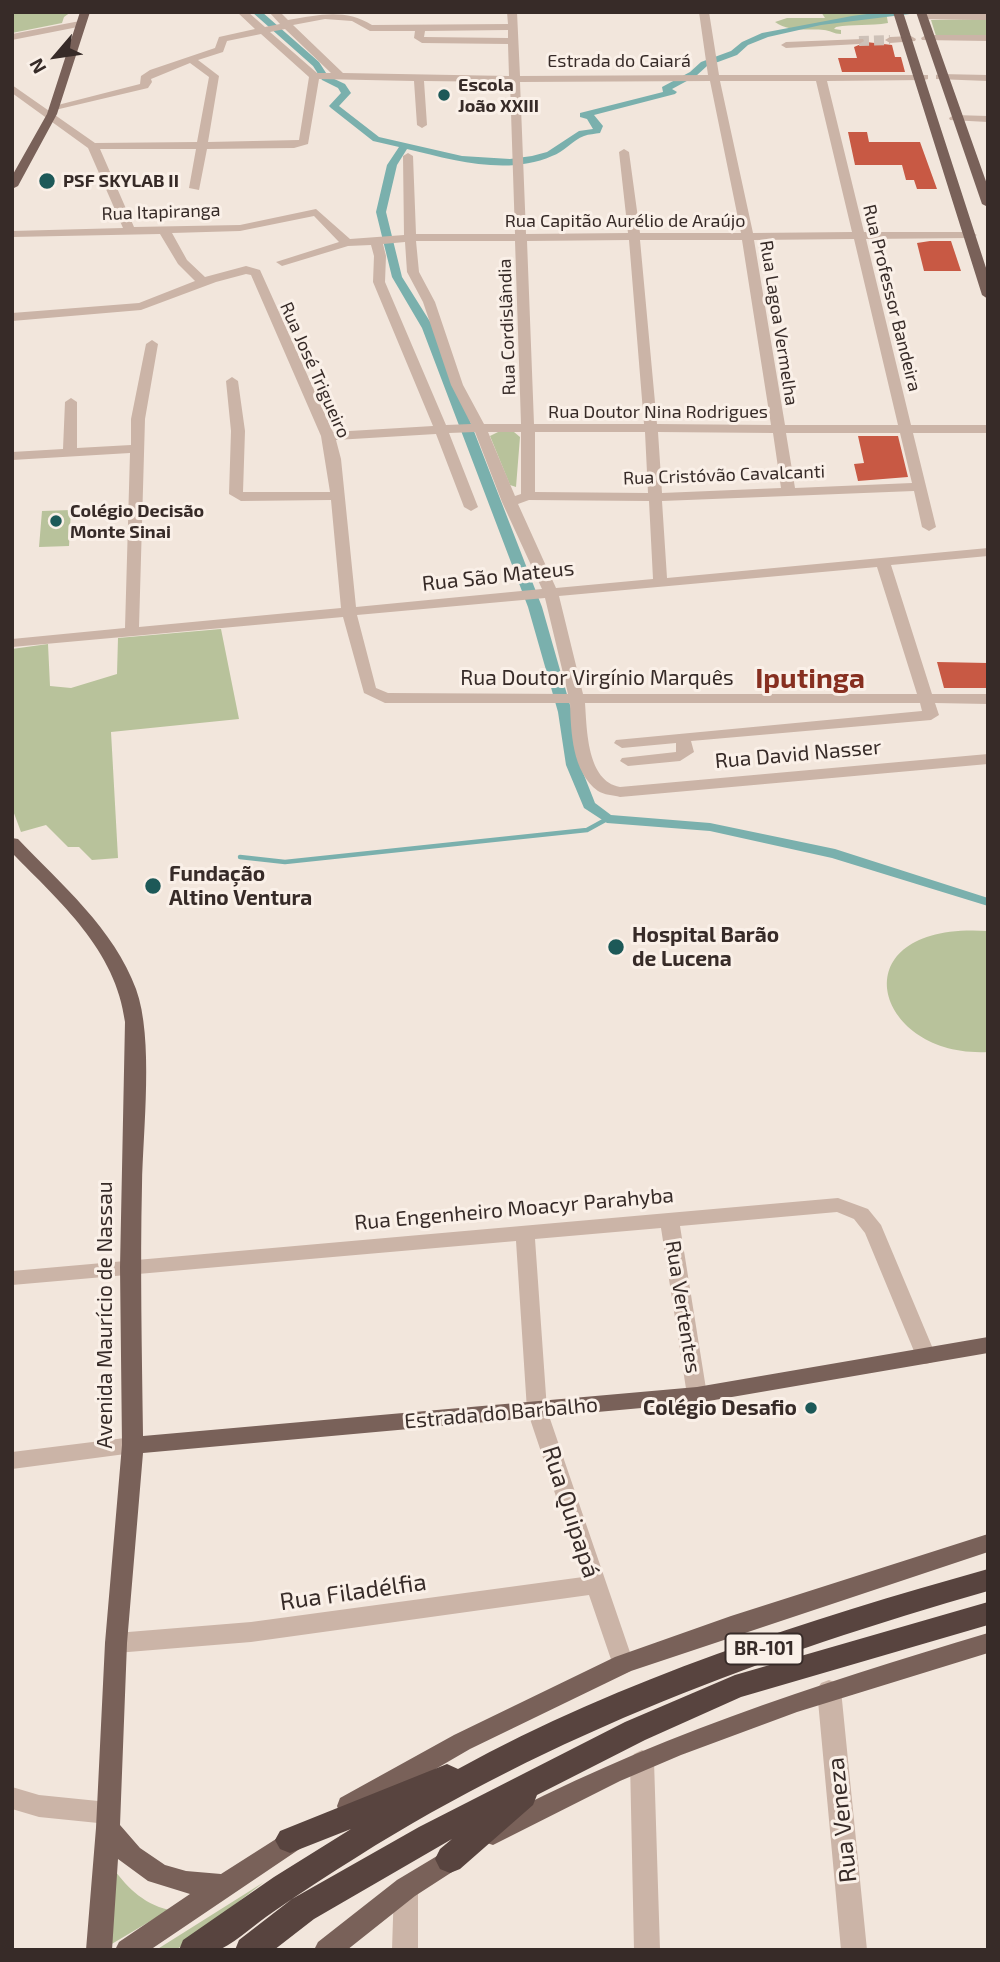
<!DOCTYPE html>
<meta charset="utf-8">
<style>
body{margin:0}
#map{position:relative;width:1000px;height:1962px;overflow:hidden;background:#f2e6dc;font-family:"Exo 2",sans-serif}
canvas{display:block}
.frame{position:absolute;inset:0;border:14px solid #372b28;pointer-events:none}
.north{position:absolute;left:21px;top:21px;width:70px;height:70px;-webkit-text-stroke:5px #faf0e8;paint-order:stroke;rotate:241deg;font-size:19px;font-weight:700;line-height:28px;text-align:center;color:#372b28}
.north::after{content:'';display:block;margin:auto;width:24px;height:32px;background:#372b28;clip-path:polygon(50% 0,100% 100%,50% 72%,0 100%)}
</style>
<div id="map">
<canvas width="1000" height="1962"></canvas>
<div class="frame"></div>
<div class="north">N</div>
</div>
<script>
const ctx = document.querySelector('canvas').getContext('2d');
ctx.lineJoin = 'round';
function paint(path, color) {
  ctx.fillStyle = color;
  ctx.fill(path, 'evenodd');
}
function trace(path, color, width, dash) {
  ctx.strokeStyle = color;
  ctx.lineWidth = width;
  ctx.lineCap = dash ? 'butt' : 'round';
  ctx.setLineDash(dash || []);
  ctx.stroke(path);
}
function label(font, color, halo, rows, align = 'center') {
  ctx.font = font + ' "Exo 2",sans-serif';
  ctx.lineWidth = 6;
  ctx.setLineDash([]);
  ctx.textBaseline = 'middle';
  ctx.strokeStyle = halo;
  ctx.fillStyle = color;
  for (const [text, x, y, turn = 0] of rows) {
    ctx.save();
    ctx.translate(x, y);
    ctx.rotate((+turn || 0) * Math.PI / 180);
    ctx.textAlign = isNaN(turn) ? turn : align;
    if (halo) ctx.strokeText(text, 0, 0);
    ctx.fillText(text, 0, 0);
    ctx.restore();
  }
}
paint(new Path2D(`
 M 12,12 L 71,12 L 64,17 L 62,23 L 12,33 Z
 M 821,12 L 886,12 L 888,23 C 870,26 853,24 836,27 L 834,29 L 841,30 L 841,34 C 834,34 829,30 824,30 C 809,28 790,33 775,22 L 787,18 L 825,18 Z
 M 988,19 L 988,36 L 936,36 L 931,20 Z
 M 498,432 L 514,432 L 520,437 L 516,487 L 510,485 L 490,436 Z
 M 71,510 L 69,546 L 39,547 L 42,511 Z
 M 221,629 L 239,719 L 111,732 L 118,858 L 92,860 L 79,847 L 68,847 L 46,825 L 21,832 L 12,808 L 12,649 L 48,644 L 50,686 L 71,688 L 117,674 L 118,638 Z
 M 988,931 L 988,1052 C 872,1058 836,921 988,931 Z
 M 109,1863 C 126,1886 141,1903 169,1910 L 110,1945 Z
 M 264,1882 L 176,1950 L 156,1950 Z`), '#b8c29b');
trace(new Path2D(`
 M 240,857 L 285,862 L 587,830 L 607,819`), '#7ab0ad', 4.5);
paint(new Path2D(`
 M 252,12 L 262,12 L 319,62 L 328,76 L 345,84 L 351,93 L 339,106 L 379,137 L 462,156 L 510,159 L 532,156 L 547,152 L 579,131 L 593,129 L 587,119 L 580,117 L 580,113 L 663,92 L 662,87 L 690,72 L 701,62 L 731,51 L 742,42 L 762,33 L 852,16 L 882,12 L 926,12 L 821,25 L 768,37 L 748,45 L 737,55 L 707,66 L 696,76 L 672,89 L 677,92 L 675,94 L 594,115 L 603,126 L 600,133 C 595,134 589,134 584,136 C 573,140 564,152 552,156 C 507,176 453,160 407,149 L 397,165 L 386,212 L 402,277 L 434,328 L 542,607 L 572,712 L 580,765 L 595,803 L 611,815 L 710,823 L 835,849 L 988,898 L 988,906 L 832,858 L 710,831 L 607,823 L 584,808 L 566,765 L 558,712 L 528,607 L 422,328 L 392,277 L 376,212 L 387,165 L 399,147 L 373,141 L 331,108 L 329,106 L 341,93 L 338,88 L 322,80 L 313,66 Z`), '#7ab0ad');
paint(new Path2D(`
 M 866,42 L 892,45 L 895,57 L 901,57 L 905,72 L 842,72 L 838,58 L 857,58 L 854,47 Z
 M 848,132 L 867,132 L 869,142 L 920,142 L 937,189 L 917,189 L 914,180 L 906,180 L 902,165 L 855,165 Z
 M 930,241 L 951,241 L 961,271 L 924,271 L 917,243 Z
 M 858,436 L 898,436 L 908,477 L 858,481 L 854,464 L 864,463 Z
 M 937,662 L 988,663 L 988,688 L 944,688 Z`), '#c85944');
trace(new Path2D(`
 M 859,41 L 890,40`), '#cdc1b8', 10, [10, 5]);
paint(new Path2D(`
 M 237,12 L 248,12 L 265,27 L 280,24 L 269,12 L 280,12 L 288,20 C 318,15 345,8 372,25 L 508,24 L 507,12 L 517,12 L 520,76 L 708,75 L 699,12 L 709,12 L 719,75 L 928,75 L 928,79 L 924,80 L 827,81 L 864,232 L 971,232 L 977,235 L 971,238 L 866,239 L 911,425 L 988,425 L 988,433 L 913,433 L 936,527 L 929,531 L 922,527 L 914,491 L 662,501 L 667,578 L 988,548 L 988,556 L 891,565 L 932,694 L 988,694 L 988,704 L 935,703 L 939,715 L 931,720 L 691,741 L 694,752 L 680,761 L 628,766 L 620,761 L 622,758 L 676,752 L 676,743 L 622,748 L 614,743 L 616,740 L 922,711 L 920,703 L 585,703 C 587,730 587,781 620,787 L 988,754 L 988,764 L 620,797 C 613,795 604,795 598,791 C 572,772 571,732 570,703 L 385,703 L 364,693 L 343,617 L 12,647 L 12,639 L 125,628 L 130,453 L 12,460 L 12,452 L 63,449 L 65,402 L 71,398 L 77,402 L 77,448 L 131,445 L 131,419 L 146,344 L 152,340 L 158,344 L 145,419 L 139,627 L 341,608 L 331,500 L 241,501 L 229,494 L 231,431 L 226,381 L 232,377 L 238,381 L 245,431 L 243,492 L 330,492 L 321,436 L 251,275 L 246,274 L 216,282 L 141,310 L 12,321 L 12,313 L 139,303 L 195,281 L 178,264 L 160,234 L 12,237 L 12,231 L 123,228 L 88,148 L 12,93 L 12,85 L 95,143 L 197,142 L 209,77 L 190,63 L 151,79 L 152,82 L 148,88 L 55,110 L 50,107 L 140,84 L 141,76 L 150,70 L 215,48 L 219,37 L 255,29 ZM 325,19 L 352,21 L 370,31 L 415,31 L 414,38 L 422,43 L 508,44 L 509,76 L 343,73 L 293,25 ZM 285,29 L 331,73 L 317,73 L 270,32 ZM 508,30 L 508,38 L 424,37 L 425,31 ZM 261,34 L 309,77 L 299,140 L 208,142 L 219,76 L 198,60 L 223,52 L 227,41 ZM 319,79 L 414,81 L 417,125 L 422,128 L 427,125 L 424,81 L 510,82 L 515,234 L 416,234 L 413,156 L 408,153 L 403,156 L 404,235 L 350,239 L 316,209 L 240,225 L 134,227 L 100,149 L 196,149 L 189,188 L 199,190 L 207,149 L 294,148 L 308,144 ZM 710,81 L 741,233 L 640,233 L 629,152 L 624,149 L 619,152 L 628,233 L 526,234 L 520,82 ZM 720,81 L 816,81 L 852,232 L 753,233 ZM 314,216 L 339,242 L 276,262 L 282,266 L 348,246 L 371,245 L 374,256 L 373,282 L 433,426 L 333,432 L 260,270 L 246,266 L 205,277 L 187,260 L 172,233 L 240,231 ZM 854,239 L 898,425 L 785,425 L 754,240 ZM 629,240 L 644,424 L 534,424 L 527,241 ZM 640,240 L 742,240 L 771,425 L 657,424 ZM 416,241 L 515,241 L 521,424 L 484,424 L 463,385 L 435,302 L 419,272 ZM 405,242 L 407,272 L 423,302 L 451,385 L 471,424 L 446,425 L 385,282 L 386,256 L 383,244 ZM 475,432 L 502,502 L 542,589 L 356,607 L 341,459 L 336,440 L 436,434 L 464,507 L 471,511 L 478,507 L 449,433 ZM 488,432 L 521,432 L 521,494 L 515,496 ZM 535,432 L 645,432 L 648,493 L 535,492 ZM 658,432 L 773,433 L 781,488 L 662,493 ZM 786,433 L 900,433 L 912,483 L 795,488 ZM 529,500 L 649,501 L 653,579 L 556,588 L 518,504 ZM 877,567 L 917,694 L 583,694 L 559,596 ZM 545,598 L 568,694 L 388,693 L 376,688 L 357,615 Z
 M 923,14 L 988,14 L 988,20 L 920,19 L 918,17 Z
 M 80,21 L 83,22 L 83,26 L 12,40 L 12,34 Z
 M 926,35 L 988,35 L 988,41 L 922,40 L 921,38 Z
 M 911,36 L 916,39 L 915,41 L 890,43 L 885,40 L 890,37 Z
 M 863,39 L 864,41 L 859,44 L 786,48 L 781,45 L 786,42 Z
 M 940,74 L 988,75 L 988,81 L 936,79 L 936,75 Z
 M 954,115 L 988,116 L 988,122 L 950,120 L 949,118 Z
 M 838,1198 L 868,1209 L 881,1225 L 936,1356 L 933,1362 L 926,1364 L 919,1362 L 916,1356 L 865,1233 L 854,1219 L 837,1212 L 680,1226 L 707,1395 L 704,1401 L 697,1403 L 690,1401 L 687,1395 L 661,1228 L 535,1239 L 547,1410 L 634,1664 L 631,1671 L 623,1674 L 615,1671 L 589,1595 L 251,1642 L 116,1653 L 108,1650 L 105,1643 L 108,1636 L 116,1633 L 251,1622 L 583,1577 L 527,1410 L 516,1241 L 12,1285 L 12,1271 Z
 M 133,1437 L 140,1439 L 144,1445 L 140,1451 L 133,1453 L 12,1469 L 12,1452 Z
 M 829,1680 L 837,1683 L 841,1690 L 867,1950 L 841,1950 L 817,1690 L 821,1683 Z
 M 642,1750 L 650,1754 L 654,1761 L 660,1950 L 634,1950 L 630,1761 L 634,1754 Z
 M 12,1787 L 39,1795 L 108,1802 L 117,1805 L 120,1813 L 117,1821 L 108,1824 L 39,1817 L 12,1809 Z
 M 406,1877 L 415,1880 L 418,1888 L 418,1950 L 392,1950 L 394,1888 L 397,1880 Z`), '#cbb4a7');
paint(new Path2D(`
 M 80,12 L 90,12 L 57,114 L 18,186 L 12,189 L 12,176 L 47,114 Z
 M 893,12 L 903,12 L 988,274 L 988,299 L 982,295 Z
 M 916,12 L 926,12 L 988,187 L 988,207 L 982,204 Z
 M 12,838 L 18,839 C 61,884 114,929 136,989 C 154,1038 143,1131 142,1185 C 140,1269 142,1352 143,1436 L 697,1387 L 988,1337 L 988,1353 L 697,1403 L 143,1453 L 127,1643 L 120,1825 L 140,1848 L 165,1865 L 186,1871 L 221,1874 L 298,1825 L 307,1828 L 310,1836 L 307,1844 L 150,1950 L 115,1950 L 119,1942 L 190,1894 L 148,1881 L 118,1859 L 112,1950 L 86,1950 L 96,1828 L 105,1643 L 122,1445 L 120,1267 L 125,1022 C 116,950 60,902 12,853 Z
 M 988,1534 L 988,1552 L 631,1671 L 470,1749 L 358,1814 L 349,1817 L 340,1814 L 337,1806 L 340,1798 L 454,1735 L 615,1657 L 731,1616 Z
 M 988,1633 L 988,1653 L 797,1712 L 681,1755 L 620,1781 L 493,1845 L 484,1842 L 481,1834 L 484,1826 C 644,1740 814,1685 988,1633 Z
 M 457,1844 L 466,1847 L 469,1855 L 466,1863 L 415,1896 L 347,1950 L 314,1950 L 318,1942 L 397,1880 Z`), '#796159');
paint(new Path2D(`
 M 988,1569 L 988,1591 C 767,1654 552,1734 357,1857 C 328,1875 300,1893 273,1912 C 256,1923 239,1940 221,1949 C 210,1953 191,1950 179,1950 L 183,1940 L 274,1877 L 351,1829 L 290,1853 L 280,1849 L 275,1840 L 280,1831 L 447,1764 L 458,1769 C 624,1678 806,1620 988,1569 Z
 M 988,1602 L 988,1625 L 741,1697 L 645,1740 L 537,1795 L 533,1805 L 460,1869 L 450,1873 L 440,1869 L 435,1859 L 440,1849 L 452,1839 L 314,1919 L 274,1950 L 235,1950 L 239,1940 L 292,1899 L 419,1827 L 625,1722 L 735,1675 Z`), '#58443f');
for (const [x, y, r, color] of [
 [444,95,7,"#1d5958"],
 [47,181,9,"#1d5958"],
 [56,521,7,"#1d5958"],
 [153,886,9,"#1d5958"],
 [616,947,9,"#1d5958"],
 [811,1408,7,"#1d5958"]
]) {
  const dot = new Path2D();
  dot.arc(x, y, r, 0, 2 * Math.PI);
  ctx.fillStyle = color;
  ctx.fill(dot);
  trace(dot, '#faf0e8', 2.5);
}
label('18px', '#372b28', '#faf0e8', [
 ["Estrada do Caiará",619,61],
 ["Rua Itapiranga",161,212,-2],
 ["Rua Capitão Aurélio de Araújo",625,221],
 ["Rua Professor Bandeira",892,298,76],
 ["Rua Lagoa Vermelha",779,323,81],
 ["Rua Cordislândia",507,327,-92],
 ["Rua José Trigueiro",315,370,66],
 ["Rua Doutor Nina Rodrigues",658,412],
 ["Rua Cristóvão Cavalcanti",724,475,-2]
]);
label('bold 18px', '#372b28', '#faf0e8', [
 ["Escola",458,85],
 ["João XXIII",458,106],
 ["PSF SKYLAB II",63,181],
 ["Colégio Decisão",70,511],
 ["Monte Sinai",70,532]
], 'left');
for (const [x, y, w] of [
 [764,1649,77]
]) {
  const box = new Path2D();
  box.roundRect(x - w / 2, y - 15.5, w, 31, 5);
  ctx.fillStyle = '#faf0e8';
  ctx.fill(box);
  trace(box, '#372b28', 2);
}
label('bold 19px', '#372b28', null, [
 ["BR-101",764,1649]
]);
label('21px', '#372b28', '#faf0e8', [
 ["Rua São Mateus",498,576,-6],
 ["Rua Doutor Virgínio Marquês",597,678],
 ["Rua David Nasser",798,754,-5],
 ["Rua Engenheiro Moacyr Parahyba",514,1209,-5],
 ["Rua Vertentes",683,1307,81],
 ["Avenida Maurício de Nassau",105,1315,-90],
 ["Estrada do Barbalho",501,1413,-5]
]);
label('bold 21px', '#372b28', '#faf0e8', [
 ["Fundação",169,874],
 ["Altino Ventura",169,898],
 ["Hospital Barão",632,935],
 ["de Lucena",632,959],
 ["Colégio Desafio",797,1408,"right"]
], 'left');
label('24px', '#372b28', '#faf0e8', [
 ["Rua Quipapá",571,1512,72],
 ["Rua Filadélfia",353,1592,-8],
 ["Rua Veneza",842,1820,-96]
]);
label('bold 28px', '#872f20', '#faf0e8', [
 ["Iputinga",810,679]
]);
</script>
